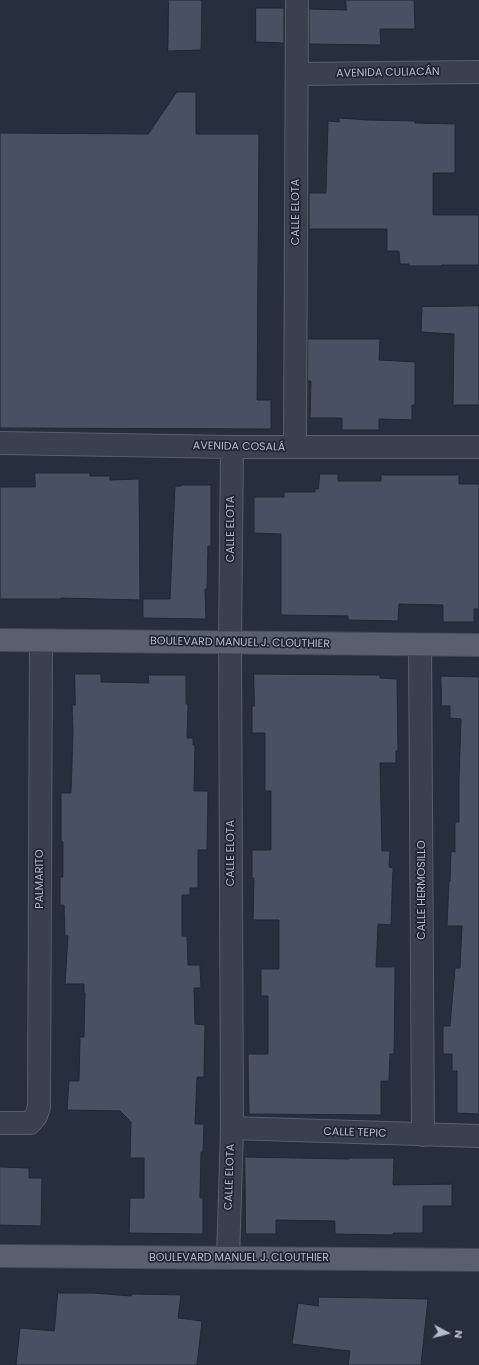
<!DOCTYPE html>
<meta charset="utf-8">
<style>
body{margin:0}
#map{position:relative;width:479px;height:1365px;overflow:hidden;background:#262f3e;font-family:Poppins,sans-serif}
canvas{display:block}
.north{position:absolute;left:427px;top:1313px;width:40px;height:40px;-webkit-text-stroke:3px #1f2633;paint-order:stroke;rotate:97deg;font-size:11px;font-weight:700;line-height:16px;text-align:center;color:#b6bcc9}
.north::after{content:'';display:block;margin:auto;width:14px;height:18px;background:#b6bcc9;clip-path:polygon(50% 0,100% 100%,50% 72%,0 100%)}
</style>
<div id="map">
<canvas width="479" height="1365"></canvas>
<div class="north">N</div>
</div>
<script>
const ctx = document.querySelector('canvas').getContext('2d');
ctx.lineJoin = 'round';
function paint(path, color) {
  ctx.fillStyle = color;
  ctx.fill(path, 'evenodd');
}
function trace(path, color, width, dash) {
  ctx.strokeStyle = color;
  ctx.lineWidth = width;
  ctx.lineCap = dash ? 'butt' : 'round';
  ctx.setLineDash(dash || []);
  ctx.stroke(path);
}
function label(font, color, halo, rows, align = 'center') {
  ctx.font = font + ' Poppins,sans-serif';
  ctx.lineWidth = 3.5;
  ctx.setLineDash([]);
  ctx.textBaseline = 'middle';
  ctx.strokeStyle = halo;
  ctx.fillStyle = color;
  for (const [text, x, y, turn = 0] of rows) {
    ctx.save();
    ctx.translate(x, y);
    ctx.rotate((+turn || 0) * Math.PI / 180);
    ctx.textAlign = isNaN(turn) ? turn : align;
    if (halo) ctx.strokeText(text, 0, 0);
    ctx.fillText(text, 0, 0);
    ctx.restore();
  }
}
const building = new Path2D(`
 M 169,0 L 202,0 L 201,50 L 168,51 Z
 M 346,0 L 414,0 L 415,29 L 380,29 L 381,45 L 309,44 L 309,9 L 346,10 Z
 M 256,8 L 284,8 L 284,43 L 256,42 Z
 M 177,92 L 196,92 L 196,134 L 259,134 L 257,400 L 271,400 L 271,429 L 0,428 L 0,133 L 148,134 Z
 M 339,118 L 367,120 L 415,121 L 415,123 L 455,124 L 455,173 L 433,173 L 433,215 L 479,215 L 479,265 L 441,265 L 441,266 L 410,266 L 409,264 L 400,264 L 399,251 L 387,251 L 387,229 L 309,229 L 309,193 L 326,193 L 328,121 L 339,122 Z
 M 479,306 L 479,405 L 453,405 L 454,334 L 421,332 L 422,307 Z
 M 308,339 L 380,339 L 379,360 L 415,362 L 415,405 L 412,405 L 412,420 L 379,419 L 379,430 L 342,430 L 342,418 L 310,418 L 311,381 L 308,381 Z
 M 35,473 L 90,473 L 90,476 L 110,476 L 110,480 L 139,479 L 140,600 L 61,598 L 61,599 L 0,599 L 0,487 L 35,487 Z
 M 320,474 L 338,474 L 338,481 L 381,481 L 381,475 L 459,475 L 459,484 L 479,484 L 479,609 L 474,609 L 474,622 L 443,622 L 443,605 L 399,604 L 398,621 L 348,620 L 348,616 L 281,615 L 281,534 L 254,533 L 254,497 L 284,497 L 284,492 L 315,492 L 315,489 L 318,489 Z
 M 182,485 L 211,485 L 211,546 L 208,546 L 207,589 L 205,589 L 206,619 L 143,618 L 143,599 L 170,599 L 175,486 L 181,486 Z
 M 75,674 L 101,674 L 101,682 L 149,683 L 148,675 L 186,675 L 186,704 L 188,704 L 187,738 L 193,738 L 193,745 L 195,745 L 194,791 L 208,791 L 207,850 L 198,850 L 198,888 L 190,888 L 190,895 L 182,895 L 182,936 L 187,936 L 188,965 L 200,965 L 201,988 L 194,988 L 195,1024 L 205,1025 L 204,1077 L 197,1077 L 195,1124 L 204,1124 L 203,1152 L 201,1152 L 200,1198 L 203,1198 L 203,1234 L 129,1233 L 130,1198 L 144,1198 L 144,1158 L 130,1158 L 131,1122 L 120,1111 L 67,1110 L 69,1081 L 79,1081 L 80,1037 L 84,1037 L 85,993 L 84,993 L 84,984 L 65,984 L 68,936 L 65,936 L 64,905 L 60,905 L 60,877 L 63,877 L 63,842 L 61,841 L 61,793 L 71,793 L 73,731 L 72,705 L 75,705 Z
 M 254,674 L 380,675 L 380,678 L 397,679 L 398,751 L 396,751 L 396,763 L 380,763 L 382,851 L 390,851 L 389,867 L 393,868 L 391,925 L 378,924 L 376,967 L 395,967 L 395,980 L 394,1054 L 390,1054 L 389,1081 L 381,1081 L 381,1115 L 249,1114 L 248,1054 L 268,1054 L 268,996 L 261,996 L 261,969 L 279,969 L 279,920 L 253,920 L 254,878 L 252,878 L 252,850 L 271,850 L 271,791 L 265,791 L 265,733 L 252,733 L 252,706 L 254,706 Z
 M 441,676 L 479,677 L 479,1114 L 457,1113 L 457,1071 L 452,1071 L 452,1054 L 443,1054 L 443,1026 L 450,1026 L 455,968 L 460,968 L 462,926 L 447,926 L 449,881 L 450,881 L 451,851 L 455,852 L 455,822 L 459,822 L 459,780 L 461,719 L 450,718 L 450,706 L 442,706 Z
 M 245,1157 L 349,1159 L 349,1158 L 394,1158 L 393,1185 L 452,1184 L 452,1206 L 423,1206 L 423,1233 L 393,1233 L 393,1235 L 335,1234 L 335,1221 L 276,1220 L 276,1234 L 246,1234 Z
 M 0,1167 L 29,1168 L 29,1178 L 42,1178 L 41,1226 L 0,1225 Z
 M 58,1293 L 93,1293 L 131,1296 L 132,1294 L 181,1295 L 178,1318 L 202,1321 L 197,1365 L 16,1365 L 20,1328 L 54,1331 Z
 M 319,1297 L 428,1299 L 421,1365 L 348,1365 L 350,1351 L 292,1344 L 298,1303 L 318,1306 Z`);
paint(building, '#475162');
trace(building, '#212835', 1);
const minor = new Path2D(`
 M 297,74 L 479,72
 M 0,443 L 232,447 L 479,447
 M 295,447 L 297,0
 M 420,645 L 423,1135
 M 0,1123 L 30,1123 L 36,1116 L 39,1107 L 41,641
 M 232,1128 L 479,1136
 M 228,1258 L 232,1128 L 230,642 L 232,447`);
const major = new Path2D(`
 M 0,640 L 479,645
 M 0,1256 L 479,1260`);
trace(minor, '#585f6c', 24);
trace(major, '#434a57', 24);
trace(minor, '#3a414e', 22);
trace(major, '#58606e', 22);
label('11px', '#b6bcc9', '#1f2633', [
 ["AVENIDA CULIACÁN",388,73,-1],
 ["CALLE ELOTA",296,212,-90],
 ["AVENIDA COSALÁ",239,447,1],
 ["CALLE ELOTA",231,529,-90],
 ["BOULEVARD MANUEL J. CLOUTHIER",240,643,1],
 ["CALLE ELOTA",231,853,-90],
 ["PALMARITO",40,879,-90],
 ["CALLE HERMOSILLO",422,890,-90],
 ["CALLE TEPIC",355,1133,2],
 ["CALLE ELOTA",230,1177,-88],
 ["BOULEVARD MANUEL J. CLOUTHIER",239,1258]
]);
</script>
